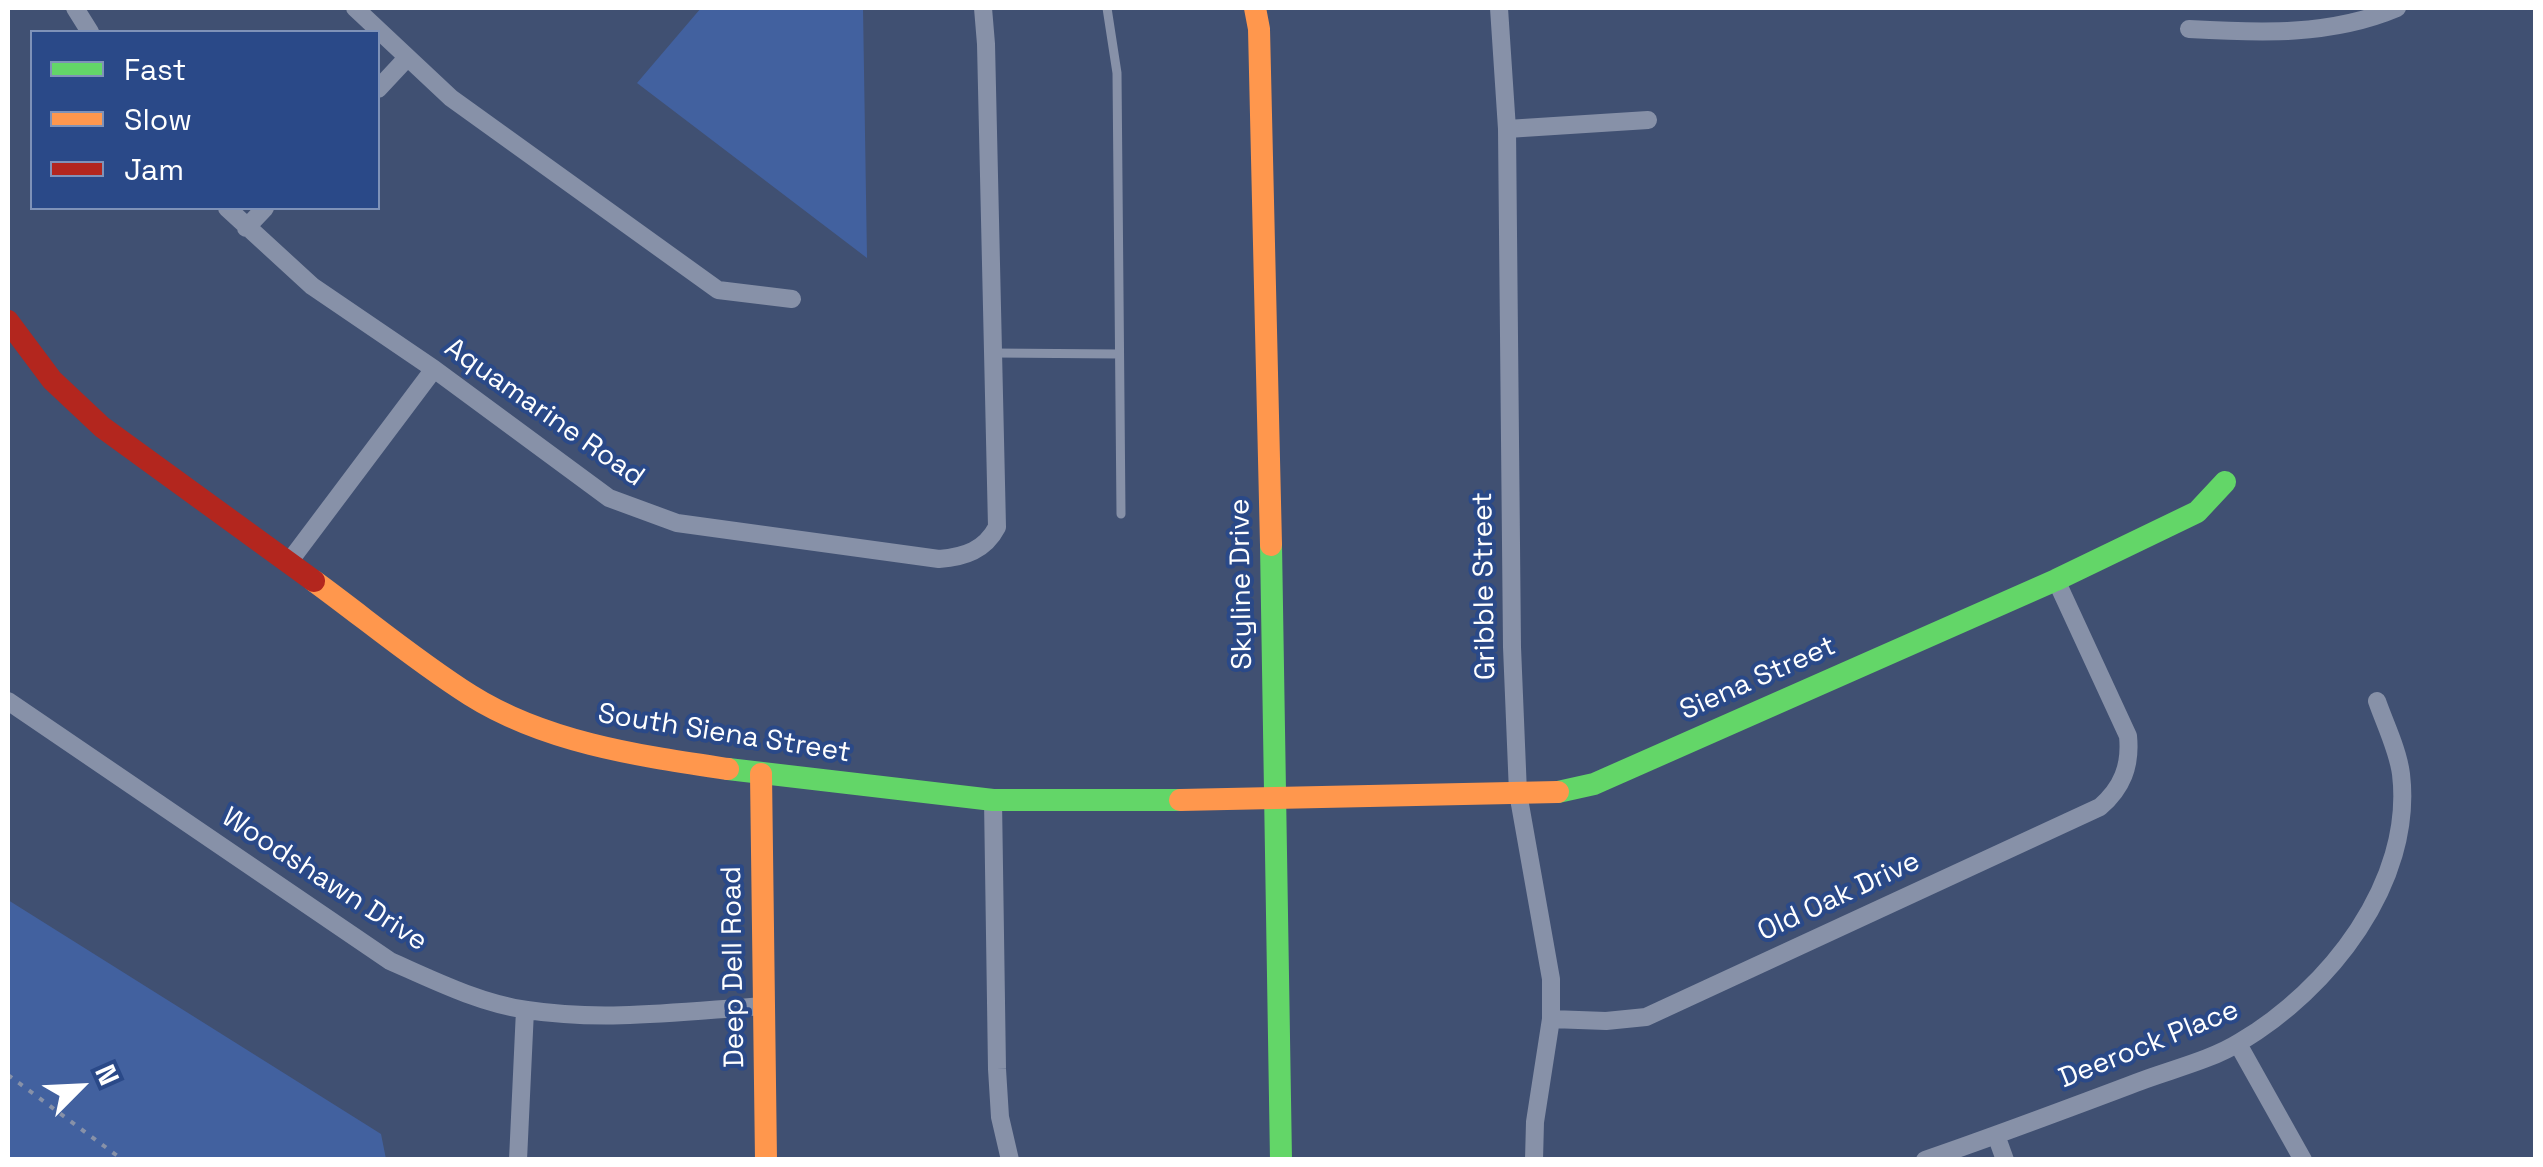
<!DOCTYPE html>
<style>
body{margin:0}
#map{position:relative;width:2543px;height:1167px;overflow:hidden;background:#405072;font-family:"Space Grotesk",sans-serif}
canvas{display:block}
.frame{position:absolute;inset:0;border:10px solid #fff;pointer-events:none}
.legend{position:absolute;left:30px;top:30px;width:350px;height:180px;box-sizing:border-box;background:#2a4988;border:2px solid #7f92b8;margin:0;padding:12px 18px;list-style:none;font-size:30px;color:#fff}
.legend li{display:flex;align-items:center;gap:20px;height:50px}
.legend b{width:50px;border:2px solid #7f92b8}
.north{position:absolute;left:30px;top:1037px;width:100px;height:100px;-webkit-text-stroke:8px #2a4988;paint-order:stroke;rotate:66deg;font-size:28px;font-weight:700;line-height:40px;text-align:center;color:#fff}
.north::after{content:'';display:block;margin:auto;width:35px;height:45px;background:#fff;clip-path:polygon(50% 0,100% 100%,50% 72%,0 100%)}
</style>
<div id="map">
<canvas width="2543" height="1167"></canvas>
<div class="frame"></div>
<ul class="legend">
<li><b style="height:12px;background:#63d668"></b>Fast</li>
<li><b style="height:12px;background:#ff974d"></b>Slow</li>
<li><b style="height:12px;background:#b3261e"></b>Jam</li>
</ul>
<div class="north">N</div>
</div>
<script>
const ctx = document.querySelector('canvas').getContext('2d');
ctx.lineJoin = 'round';
function paint(path, color) {
  ctx.fillStyle = color;
  ctx.fill(path, 'evenodd');
}
function trace(path, color, width, dash) {
  ctx.strokeStyle = color;
  ctx.lineWidth = width;
  ctx.lineCap = dash ? 'butt' : 'round';
  ctx.setLineDash(dash || []);
  ctx.stroke(path);
}
function label(font, color, halo, rows, align = 'center') {
  ctx.font = font + ' "Space Grotesk",sans-serif';
  ctx.lineWidth = 8;
  ctx.setLineDash([]);
  ctx.textBaseline = 'middle';
  ctx.strokeStyle = halo;
  ctx.fillStyle = color;
  for (const [text, x, y, turn = 0] of rows) {
    ctx.save();
    ctx.translate(x, y);
    ctx.rotate((+turn || 0) * Math.PI / 180);
    ctx.textAlign = isNaN(turn) ? turn : align;
    if (halo) ctx.strokeText(text, 0, 0);
    ctx.fillText(text, 0, 0);
    ctx.restore();
  }
}
paint(new Path2D(`
 M 701,8 L 863,8 L 867,258 L 637,83 Z
 M 8,900 L 381,1134 L 386,1159 L 8,1159 Z`), '#42619f');
trace(new Path2D(`
 M 8,1075 L 123,1160`), '#8791a8', 4, [5, 8]);
trace(new Path2D(`
 M 1107,8 L 1117,73 L 1121,514
 M 994,353 L 1119,354`), '#8791a8', 9);
trace(new Path2D(`
 M 75,8 L 90,32
 M 355,8 L 451,98 L 718,290 L 792,299
 M 1499,8 L 1507,129 L 1512,647 L 1518,793 L 1551,979 L 1551,1019 L 1535,1122 L 1534,1160
 M 2189,29 C 2260,33 2331,36 2397,8
 M 378,89 L 406,59
 M 1507,129 L 1648,120
 M 227,208 L 312,286 L 434,369 L 609,498 L 677,523 L 939,559 C 965,557 985,550 997,527 L 986,44 L 983,8
 M 246,228 L 265,208
 M 289,562 L 434,369
 M 8,701 L 390,961 C 433,980 479,1003 527,1010 C 605,1022 686,1011 765,1006
 M 993,800 L 997,1069 L 1000,1117 L 1010,1160
 M 1551,1019 L 1606,1021 L 1646,1017 L 2100,807 C 2122,788 2131,766 2128,736 L 2056,580
 M 2238,1044 L 2303,1160
 M 1996,1135 L 2005,1160
 M 518,1160 L 525,1010
 M 1925,1160 C 1998,1135 2069,1108 2141,1081 C 2173,1069 2211,1060 2240,1042 C 2328,990 2414,883 2401,774 C 2398,750 2385,724 2377,701`), '#8791a8', 18);
trace(new Path2D(`
 M 1271,545 L 1281,1160
 M 728,769 L 993,800 L 1180,800
 M 1558,792 L 1594,784 L 2056,580 L 2197,512 L 2225,482`), '#63d668', 22);
trace(new Path2D(`
 M 1255,8 L 1259,29 L 1271,545
 M 314,581 C 366,619 416,661 470,695 C 546,743 641,756 728,769
 M 761,774 L 766,1160
 M 1180,800 L 1558,792`), '#ff974d', 22);
trace(new Path2D(`
 M 8,321 L 52,380 L 102,427 L 314,581`), '#b3261e', 22);
label('28px', '#fff', '#2a4988', [
 ["Aquamarine Road",544,413,35],
 ["Skyline Drive",1242,584,-91],
 ["Gribble Street",1485,586,-91],
 ["Siena Street",1758,679,-24],
 ["South Siena Street",724,734,9],
 ["Woodshawn Drive",324,880,33],
 ["Old Oak Drive",1839,897,-25],
 ["Deep Dell Road",734,967,-91],
 ["Deerock Place",2149,1045,-22]
]);
</script>
